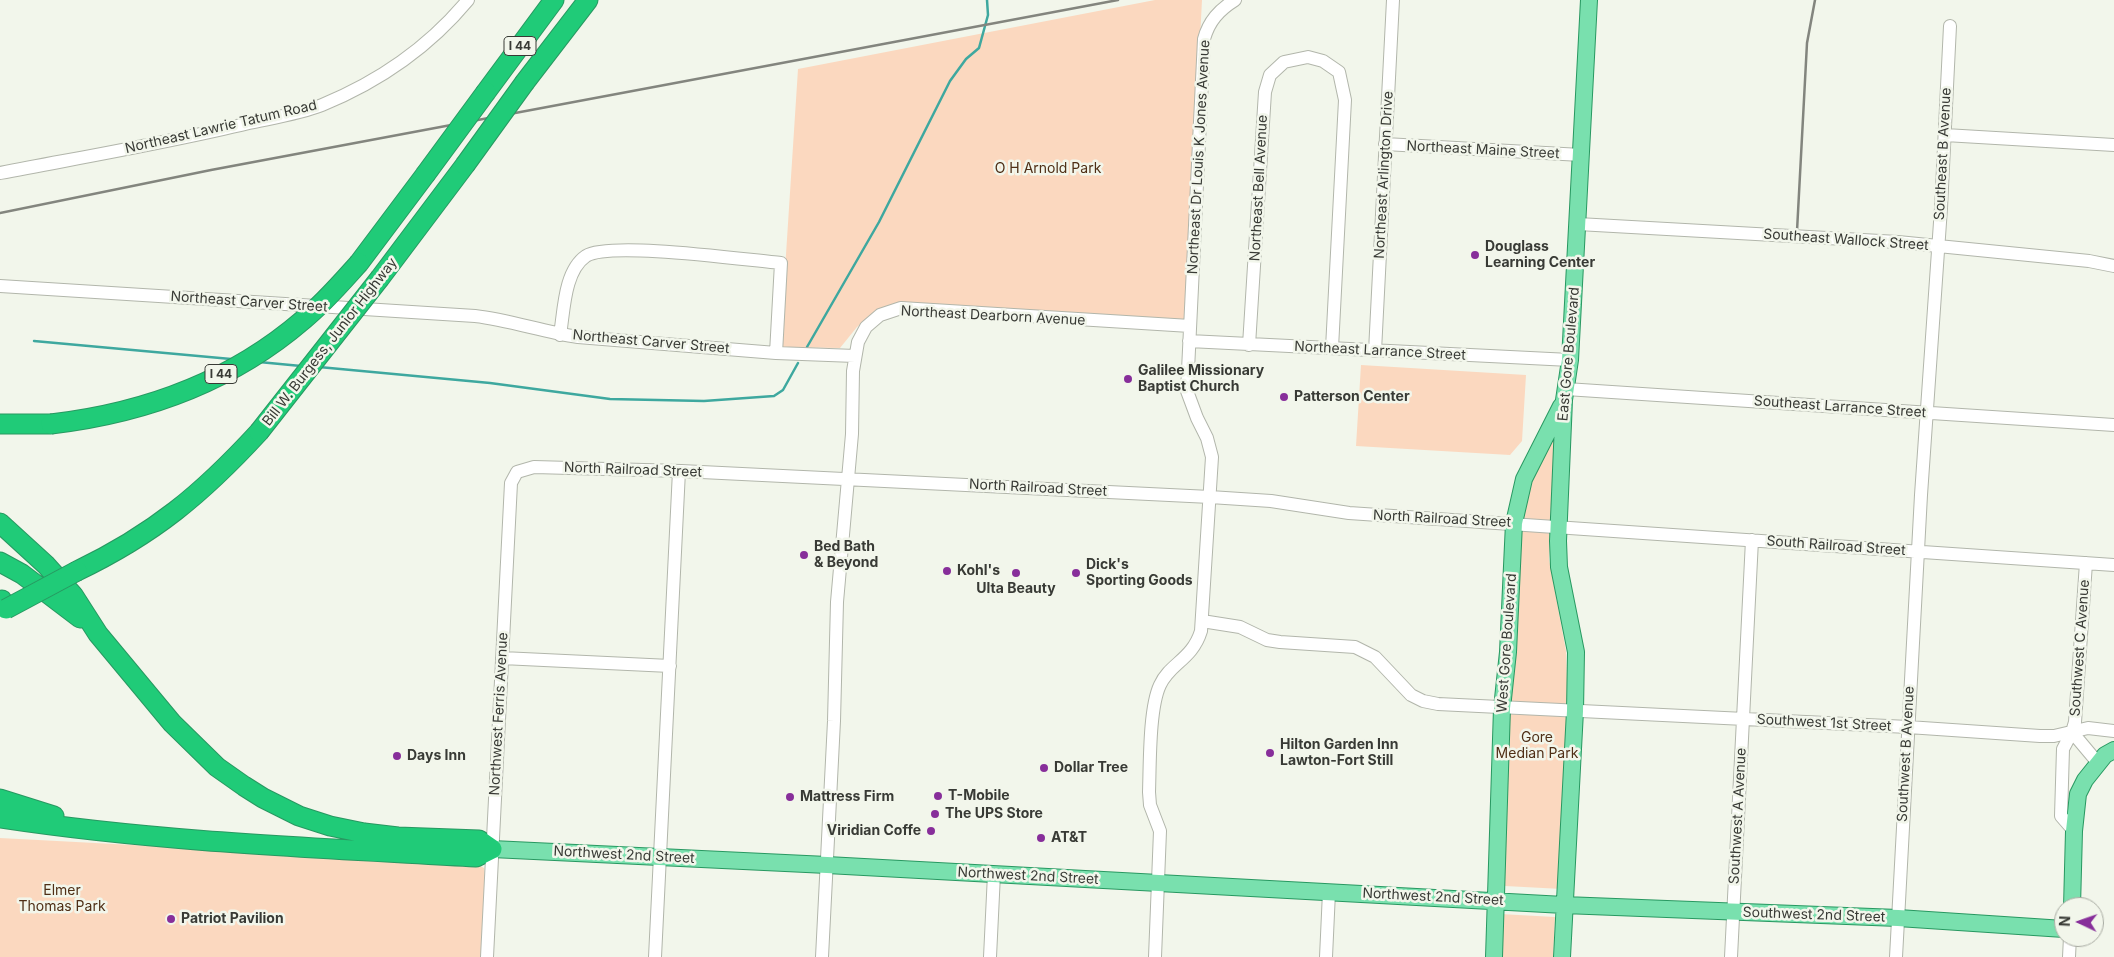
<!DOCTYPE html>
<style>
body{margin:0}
#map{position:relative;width:2114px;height:957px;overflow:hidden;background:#f2f6eb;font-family:Inter,sans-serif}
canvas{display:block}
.north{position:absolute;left:2054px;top:897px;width:50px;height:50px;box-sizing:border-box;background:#f2f6eb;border:1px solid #a8aba2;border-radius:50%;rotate:273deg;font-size:14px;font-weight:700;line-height:20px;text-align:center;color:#383a35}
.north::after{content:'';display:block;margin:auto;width:18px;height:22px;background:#872e9a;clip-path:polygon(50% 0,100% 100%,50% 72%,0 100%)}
</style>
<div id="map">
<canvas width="2114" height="957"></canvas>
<div class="north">N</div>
</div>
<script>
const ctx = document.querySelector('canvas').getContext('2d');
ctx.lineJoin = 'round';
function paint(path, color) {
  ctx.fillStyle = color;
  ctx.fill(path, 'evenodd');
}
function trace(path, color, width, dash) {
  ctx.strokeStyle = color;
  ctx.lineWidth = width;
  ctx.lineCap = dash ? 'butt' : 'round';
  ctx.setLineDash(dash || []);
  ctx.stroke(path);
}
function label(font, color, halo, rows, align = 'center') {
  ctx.font = font + ' Inter,sans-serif';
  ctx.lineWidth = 5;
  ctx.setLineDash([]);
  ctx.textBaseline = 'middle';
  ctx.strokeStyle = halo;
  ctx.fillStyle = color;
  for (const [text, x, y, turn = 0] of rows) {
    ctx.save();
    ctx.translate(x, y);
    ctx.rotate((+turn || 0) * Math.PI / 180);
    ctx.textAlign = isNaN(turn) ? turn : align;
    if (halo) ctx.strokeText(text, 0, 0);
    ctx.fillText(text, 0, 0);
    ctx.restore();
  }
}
paint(new Path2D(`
 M 1155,0 L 1202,0 L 1186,317 L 1183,319 L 874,312 L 857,327 L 840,348 L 780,347 L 798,69 Z
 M 1361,365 L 1526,375 L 1522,441 L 1510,455 L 1356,446 Z
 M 1555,435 L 1550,521 L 1518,520 L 1522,500 Z
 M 1517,530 L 1550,532 L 1549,559 L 1566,651 L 1568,706 L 1509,703 Z
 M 1507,714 L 1568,716 L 1562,889 L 1505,886 Z
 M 0,838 L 475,863 L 484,868 L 485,876 L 481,957 L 0,957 Z
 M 1500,914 L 1555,917 L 1553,957 L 1499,957 Z`), '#fbd8bf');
trace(new Path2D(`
 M 34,341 L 231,359
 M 807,347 L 879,222 L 950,81 L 966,59 L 979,48 L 988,15 L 987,0
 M 259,362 L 301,366
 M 319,367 L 490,383 L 610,399 L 704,401 L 774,396 L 783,390 L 798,363`), '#3ea89f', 2.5);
const minor = new Path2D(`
 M 1945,135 L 2114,145
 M 1385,144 L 1581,155
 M 0,173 C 83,157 167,143 249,123 C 272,118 299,114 322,105 C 378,82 429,47 468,0
 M 1578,224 L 1898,242 L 2089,261 L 2114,266
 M 0,286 L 475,316 C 510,320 543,332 578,337 L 776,353 L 855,356
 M 560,335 C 564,311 564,271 586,256 C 610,241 746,260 781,263 L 776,353
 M 1189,341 L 1570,360
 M 1249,345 L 1265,92 L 1270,75 L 1284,62 L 1308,57 L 1323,61 L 1339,72 L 1345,100 L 1332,348
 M 1375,351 L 1393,0
 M 1566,389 L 2114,425
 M 1202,621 L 1240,627 L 1267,640 L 1280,642 L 1355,647 L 1375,657 L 1411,695 L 1423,701 L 1438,704 L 1908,727 L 2040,736 L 2054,736 L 2088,728 L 2114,731
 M 502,658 L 670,666
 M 2072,732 L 2098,763
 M 2074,831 L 2061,816 L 2063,749 L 2072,732 L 2075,722 L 2086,563
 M 487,957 L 511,483 L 517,472 L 534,467 L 681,471 L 1210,497 L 1271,501 L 1349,513 L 2114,565
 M 655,957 L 679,471
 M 822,957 L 834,721 L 837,602 L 852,434 L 853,371 L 858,342 L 866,327 L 880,315 L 901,308 L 1190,326
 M 990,957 L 994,874
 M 1155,957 L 1160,831 L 1150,805 L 1149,792 C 1150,765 1149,708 1160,685 C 1170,663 1192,660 1201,631 L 1212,457 L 1207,438 L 1197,418 L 1187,391 L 1204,39 C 1209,21 1219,10 1235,0
 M 1326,957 L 1329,892
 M 1731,957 L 1752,540
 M 1896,957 L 1921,495 L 1941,208 L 1950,26
 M 2069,957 L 2070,937`);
const major = new Path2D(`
 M 492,849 L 827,865 L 1564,905 L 1898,918 L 2064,929
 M 2072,907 L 2074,831 L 2078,794 L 2085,780 L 2105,755 L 2114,750
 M 1494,957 L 1502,708 L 1508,652 L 1514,523 L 1524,479 L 1561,406
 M 1562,957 L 1575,711 L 1576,652 L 1559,567 L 1558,541 L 1564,400 L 1570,360 L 1589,0`);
const highway = new Path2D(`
 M 525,82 L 588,0
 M 486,92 L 554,0
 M 359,263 L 425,175
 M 380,278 L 465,165
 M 0,424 L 51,424
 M 0,523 L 46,565 L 73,595 L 98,634 L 172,723 L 217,767 L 244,786 L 263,798 L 299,816 L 330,826 L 364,833 L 398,837 L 479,840 L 492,849 L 476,857 C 317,848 157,842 0,818
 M 0,562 L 22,574 L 80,618
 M 77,571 C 154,534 202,494 259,432
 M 0,601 L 2,600
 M 0,799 L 54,816`);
trace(minor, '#b2b6ab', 14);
trace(major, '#289861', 18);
trace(highway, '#289861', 21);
trace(minor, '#fff', 12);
trace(major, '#79e0ae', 16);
trace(highway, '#20cb78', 19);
trace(new Path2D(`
 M 0,213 L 211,170 L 1118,0
 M 1797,231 L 1807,43 L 1815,0`), '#83857e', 2.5);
const highwayBridge = new Path2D(`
 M 465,165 L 525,82
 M 425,175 L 486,92
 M 51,424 C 145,413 231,382 303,320 C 324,303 341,283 359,263
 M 259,432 L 380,278
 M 6,609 L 77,571`);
trace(highwayBridge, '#289861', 21, []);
trace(highwayBridge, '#20cb78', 19);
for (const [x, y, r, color] of [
 [1475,255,5,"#872e9a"],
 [1128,379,5,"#872e9a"],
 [1284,397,5,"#872e9a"],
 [804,555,5,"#872e9a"],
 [947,571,5,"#872e9a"],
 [1016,573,5,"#872e9a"],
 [1076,573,5,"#872e9a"],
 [1270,753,5,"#872e9a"],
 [397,756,5,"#872e9a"],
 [1044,768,5,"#872e9a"],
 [938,796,5,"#872e9a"],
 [790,797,5,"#872e9a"],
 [935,814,5,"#872e9a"],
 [931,831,5,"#872e9a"],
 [1041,838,5,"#872e9a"],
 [171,919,5,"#872e9a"]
]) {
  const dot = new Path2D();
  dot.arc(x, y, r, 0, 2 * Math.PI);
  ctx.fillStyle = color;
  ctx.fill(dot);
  trace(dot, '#f2f6eb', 2);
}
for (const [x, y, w] of [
 [520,46,32],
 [221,374,32]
]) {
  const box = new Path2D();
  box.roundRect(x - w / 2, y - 9.5, w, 19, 4);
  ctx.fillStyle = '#f2f6eb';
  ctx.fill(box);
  trace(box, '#383a35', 1);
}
label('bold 12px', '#383a35', null, [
 ["I 44",520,46],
 ["I 44",221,374]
]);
label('14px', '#383a35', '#f2f6eb', [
 ["Northeast Lawrie Tatum Road",221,127,-13],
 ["Northeast Maine Street",1483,150,3],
 ["Southeast B Avenue",1943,154,-87],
 ["Northeast Dr Louis K Jones Avenue",1199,157,-87],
 ["Northeast Arlington Drive",1384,175,-87],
 ["Northeast Bell Avenue",1259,188,-87],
 ["Southeast Wallock Street",1846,240,4],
 ["Northeast Carver Street",249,302,4],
 ["Northeast Dearborn Avenue",993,316,3],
 ["Bill W. Burgess, Junior Highway",330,342,-52],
 ["Northeast Carver Street",651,342,5],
 ["Northeast Larrance Street",1380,351,3],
 ["East Gore Boulevard",1569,354,-85],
 ["Southeast Larrance Street",1840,407,4],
 ["North Railroad Street",633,470,2],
 ["North Railroad Street",1038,488,3],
 ["North Railroad Street",1442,519,3],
 ["South Railroad Street",1836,546,4],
 ["West Gore Boulevard",1507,643,-86],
 ["Southwest C Avenue",2080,648,-86],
 ["Northwest Ferris Avenue",499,714,-87],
 ["Southwest 1st Street",1824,723,3],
 ["Southwest B Avenue",1906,754,-87],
 ["Southwest A Avenue",1738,816,-87],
 ["Northwest 2nd Street",624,855,3],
 ["Northwest 2nd Street",1028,876,3],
 ["Northwest 2nd Street",1433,897,3],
 ["Southwest 2nd Street",1814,915,2]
]);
label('14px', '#4f2f16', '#f2f6eb', [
 ["O H Arnold Park",1048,169],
 ["Gore",1537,738],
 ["Median Park",1537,754],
 ["Elmer",62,891],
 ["Thomas Park",62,907]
]);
label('bold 14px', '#383a35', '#f2f6eb', [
 ["Douglass",1485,247],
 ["Learning Center",1485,263],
 ["Galilee Missionary",1138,371],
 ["Baptist Church",1138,387],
 ["Patterson Center",1294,397],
 ["Bed Bath",814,547],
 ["& Beyond",814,563],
 ["Dick's",1086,565],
 ["Sporting Goods",1086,581],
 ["Kohl's",957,571],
 ["Ulta Beauty",1016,589,"center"],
 ["Hilton Garden Inn",1280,745],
 ["Lawton-Fort Still",1280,761],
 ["Days Inn",407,756],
 ["Dollar Tree",1054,768],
 ["T-Mobile",948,796],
 ["Mattress Firm",800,797],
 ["The UPS Store",945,814],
 ["Viridian Coffe",921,831,"right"],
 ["AT&T",1051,838],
 ["Patriot Pavilion",181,919]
], 'left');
</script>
